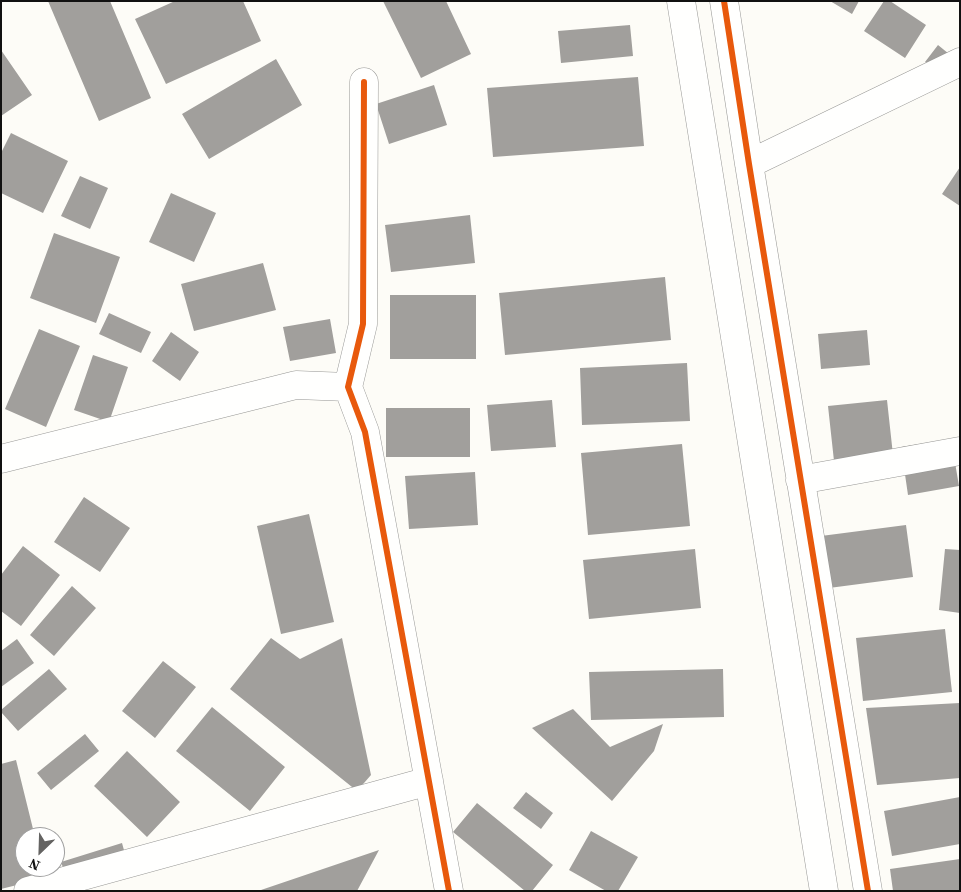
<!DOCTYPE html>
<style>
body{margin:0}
#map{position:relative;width:961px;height:892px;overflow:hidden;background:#fdfcf7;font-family:"Source Serif 4",serif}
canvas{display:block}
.frame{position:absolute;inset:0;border:2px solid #111;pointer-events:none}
.north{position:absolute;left:15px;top:827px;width:50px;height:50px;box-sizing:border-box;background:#fff;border:1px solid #a0a0a0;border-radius:50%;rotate:204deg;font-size:14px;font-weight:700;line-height:20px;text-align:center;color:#111}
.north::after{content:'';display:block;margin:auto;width:18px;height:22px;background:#646362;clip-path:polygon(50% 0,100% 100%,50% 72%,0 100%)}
</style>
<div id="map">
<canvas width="961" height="892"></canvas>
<div class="frame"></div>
<div class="north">N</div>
</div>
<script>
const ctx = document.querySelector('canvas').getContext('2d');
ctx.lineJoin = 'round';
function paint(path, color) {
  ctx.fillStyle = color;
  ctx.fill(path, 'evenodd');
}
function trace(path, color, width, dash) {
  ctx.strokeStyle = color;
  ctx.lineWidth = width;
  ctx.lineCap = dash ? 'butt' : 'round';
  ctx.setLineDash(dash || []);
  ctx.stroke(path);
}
paint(new Path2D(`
 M 48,1 L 110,1 L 151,98 L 99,121 Z
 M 175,1 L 243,1 L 261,41 L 166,84 L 135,19 Z
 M 383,1 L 446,1 L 471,54 L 421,78 Z
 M 830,1 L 859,1 L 852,14 Z
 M 884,1 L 890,1 L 926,25 L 905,58 L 864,31 Z
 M 630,25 L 633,56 L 561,63 L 558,31 Z
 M 938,45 L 954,58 L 942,74 L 925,62 Z
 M 1,50 L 32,95 L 1,116 Z
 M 276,59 L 302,105 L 209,159 L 182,114 Z
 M 638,77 L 644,146 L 493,157 L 487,88 Z
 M 434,85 L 447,125 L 389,144 L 376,104 Z
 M 11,133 L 68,161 L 43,213 L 1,193 L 1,153 Z
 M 960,167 L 960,206 L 942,194 Z
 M 80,176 L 108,188 L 90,229 L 61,216 Z
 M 171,193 L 216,213 L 194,262 L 149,242 Z
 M 470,215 L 475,263 L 391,272 L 385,225 Z
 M 54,233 L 120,257 L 96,323 L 30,298 Z
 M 263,263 L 276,310 L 194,331 L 181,284 Z
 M 665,277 L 671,340 L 505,355 L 499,293 Z
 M 390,295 L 476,295 L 476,359 L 390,359 Z
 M 109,313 L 151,332 L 141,353 L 99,334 Z
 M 330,319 L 336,353 L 290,361 L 283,327 Z
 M 39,329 L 80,346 L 46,427 L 5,409 Z
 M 867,330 L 870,365 L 821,369 L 818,334 Z
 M 171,332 L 199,352 L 180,381 L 152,361 Z
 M 93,355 L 128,367 L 109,422 L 74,410 Z
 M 687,363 L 690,421 L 582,425 L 580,368 Z
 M 552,400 L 556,447 L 491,451 L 487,405 Z
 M 887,400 L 893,455 L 834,461 L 828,406 Z
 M 386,408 L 470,408 L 470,457 L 386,457 Z
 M 951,439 L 959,486 L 908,495 L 901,447 Z
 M 682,444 L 690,526 L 588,535 L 581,453 Z
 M 475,472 L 478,525 L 409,529 L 405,476 Z
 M 84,497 L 130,528 L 100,572 L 54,542 Z
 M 309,514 L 334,622 L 281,634 L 257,526 Z
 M 906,525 L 913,577 L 829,588 L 821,536 Z
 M 23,546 L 60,575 L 21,626 L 1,611 L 1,575 Z
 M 695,549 L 701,608 L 589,619 L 583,560 Z
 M 945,549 L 960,550 L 960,613 L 939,610 Z
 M 72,586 L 96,608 L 54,656 L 30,635 Z
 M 945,629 L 952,692 L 863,701 L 856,638 Z
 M 271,638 L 300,659 L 342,638 L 371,775 L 357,791 L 230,689 Z
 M 17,639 L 34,663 L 1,687 L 1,651 Z
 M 163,661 L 196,687 L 155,738 L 122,711 Z
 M 49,669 L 67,689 L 18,731 L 1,712 L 1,710 Z
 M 723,669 L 724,717 L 591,720 L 589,672 Z
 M 960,703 L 960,778 L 877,785 L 866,708 Z
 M 212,707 L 285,767 L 250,811 L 176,751 Z
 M 573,709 L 610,747 L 663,724 L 654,751 L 612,801 L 532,728 Z
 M 85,734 L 99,751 L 51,790 L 37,773 Z
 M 127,751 L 180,802 L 147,837 L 94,786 Z
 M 16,760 L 35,837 L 25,837 L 25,867 L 42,867 L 45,878 L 1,889 L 1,764 Z
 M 526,792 L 553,813 L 541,829 L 513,808 Z
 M 960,797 L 960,844 L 892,856 L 884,811 Z
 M 477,803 L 553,865 L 532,891 L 525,891 L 453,832 Z
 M 591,831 L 638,857 L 618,891 L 606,891 L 569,870 Z
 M 122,843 L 127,861 L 67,879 L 61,862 Z
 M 379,850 L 357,891 L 261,891 L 261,890 Z
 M 960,859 L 960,891 L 893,891 L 890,869 Z`), '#a19f9c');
const street = new Path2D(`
 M 681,1 L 824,891
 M 724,1 L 749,164 L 868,891
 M 364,82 L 363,324 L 348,387 L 365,432 L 449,891
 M 749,164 L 960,62
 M 1,459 L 296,385 L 348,387
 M 800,480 L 960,451
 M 28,891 L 429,781`);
trace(street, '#979795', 29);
trace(street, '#fffffe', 28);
trace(new Path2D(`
 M 724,1 L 749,164 L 868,891
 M 364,82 L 363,324 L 348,387 L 365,432 L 449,891`), '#e8590c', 6);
</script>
